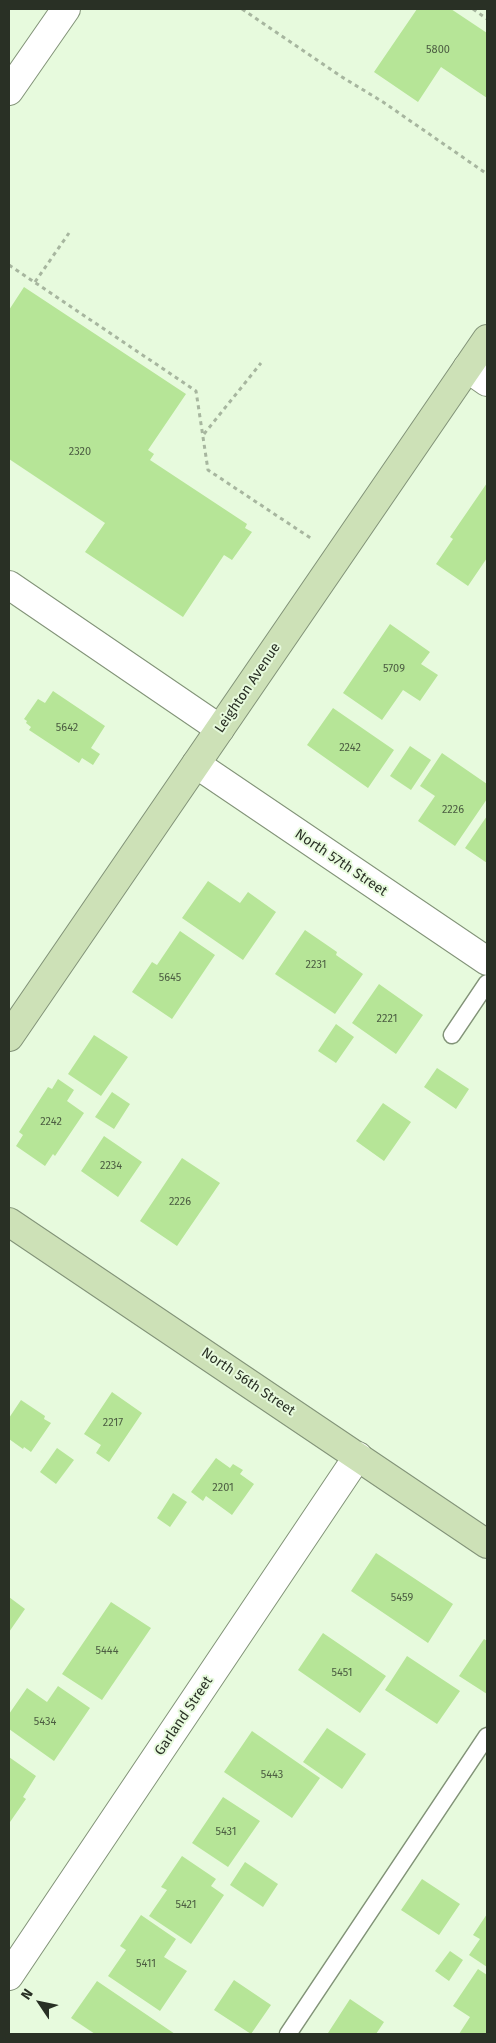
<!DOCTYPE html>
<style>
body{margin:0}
#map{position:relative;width:496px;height:2043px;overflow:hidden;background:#e7fadd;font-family:"Fira Sans",sans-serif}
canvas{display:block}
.frame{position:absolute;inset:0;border:10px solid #293025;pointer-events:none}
.north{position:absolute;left:15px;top:1978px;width:50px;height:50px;-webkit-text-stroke:4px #e7fadd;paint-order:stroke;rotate:304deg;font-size:14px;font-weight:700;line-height:20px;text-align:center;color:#293025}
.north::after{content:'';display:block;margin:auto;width:18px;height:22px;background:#293025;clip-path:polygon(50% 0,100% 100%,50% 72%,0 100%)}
</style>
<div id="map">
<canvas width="496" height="2043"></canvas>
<div class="frame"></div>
<div class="north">N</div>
</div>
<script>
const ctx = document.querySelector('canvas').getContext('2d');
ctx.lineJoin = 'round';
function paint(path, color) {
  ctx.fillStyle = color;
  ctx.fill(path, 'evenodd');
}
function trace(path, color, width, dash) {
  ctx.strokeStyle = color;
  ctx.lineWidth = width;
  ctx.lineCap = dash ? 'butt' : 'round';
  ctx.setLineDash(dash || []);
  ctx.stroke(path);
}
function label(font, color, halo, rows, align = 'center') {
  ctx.font = font + ' "Fira Sans",sans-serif';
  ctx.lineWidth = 4;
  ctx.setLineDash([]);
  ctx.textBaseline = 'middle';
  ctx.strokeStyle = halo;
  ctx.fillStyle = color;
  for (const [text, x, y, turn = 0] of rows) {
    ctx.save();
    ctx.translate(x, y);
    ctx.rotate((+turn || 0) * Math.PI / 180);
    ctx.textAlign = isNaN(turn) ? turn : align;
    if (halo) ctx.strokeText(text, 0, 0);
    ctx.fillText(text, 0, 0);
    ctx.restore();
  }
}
paint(new Path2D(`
 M 417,9 L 451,9 L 487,33 L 487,98 L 441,67 L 418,102 L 374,72 Z
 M 24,287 L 186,394 L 148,450 L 154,454 L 150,460 L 247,524 L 245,528 L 252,532 L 232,560 L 224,555 L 183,617 L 85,552 L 105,523 L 9,459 L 9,310 Z
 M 487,483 L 487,558 L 468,586 L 436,564 L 453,539 L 450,537 Z
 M 390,624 L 430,652 L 421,664 L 438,675 L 420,701 L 403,690 L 382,720 L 343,693 Z
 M 53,691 L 105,726 L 91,748 L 100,754 L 93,765 L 82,758 L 79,763 L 29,730 L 31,727 L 26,723 L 27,721 L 24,719 L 38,699 L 45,703 Z
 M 333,708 L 394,750 L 368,788 L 307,745 Z
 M 410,746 L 431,760 L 411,790 L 390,776 Z
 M 442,753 L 487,784 L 487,799 L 455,846 L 418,821 L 435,796 L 420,786 Z
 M 487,816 L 487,863 L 465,848 Z
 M 208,881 L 240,903 L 248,892 L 276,912 L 243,960 L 182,918 Z
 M 305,930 L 337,952 L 336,955 L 363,974 L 335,1014 L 275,974 Z
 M 180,931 L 215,955 L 172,1019 L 132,992 L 152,962 L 157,965 Z
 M 379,984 L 423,1015 L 396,1054 L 352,1023 Z
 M 336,1024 L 354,1037 L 336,1063 L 318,1051 Z
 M 94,1035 L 128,1057 L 101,1096 L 68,1074 Z
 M 437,1068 L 469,1089 L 456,1109 L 424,1087 Z
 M 58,1079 L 74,1090 L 67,1101 L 84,1113 L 55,1156 L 53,1154 L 45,1166 L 16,1146 L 23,1135 L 19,1132 L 48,1087 L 52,1089 Z
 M 112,1092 L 130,1104 L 114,1129 L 95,1117 Z
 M 383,1103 L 411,1122 L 384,1161 L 356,1141 Z
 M 104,1136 L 142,1162 L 118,1197 L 81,1171 Z
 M 182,1158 L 220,1183 L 177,1246 L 140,1221 Z
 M 112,1392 L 142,1413 L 109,1462 L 96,1453 L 101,1445 L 84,1434 Z
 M 21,1400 L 45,1416 L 44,1419 L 51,1423 L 31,1452 L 24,1447 L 23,1449 L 9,1439 L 9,1418 Z
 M 57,1448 L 74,1460 L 56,1484 L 40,1472 Z
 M 216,1458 L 230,1468 L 233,1464 L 243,1470 L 240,1474 L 254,1484 L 232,1515 L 206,1496 L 203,1501 L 191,1492 Z
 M 173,1493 L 187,1502 L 170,1527 L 157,1518 Z
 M 376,1553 L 453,1604 L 428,1643 L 351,1591 Z
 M 9,1597 L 25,1609 L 9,1632 Z
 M 111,1602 L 151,1628 L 102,1700 L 62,1674 Z
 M 323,1633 L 386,1676 L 360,1713 L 298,1670 Z
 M 484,1639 L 487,1641 L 487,1694 L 459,1676 Z
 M 407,1656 L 460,1691 L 437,1724 L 385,1690 Z
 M 58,1686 L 90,1708 L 54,1761 L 9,1729 L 9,1714 L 27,1688 L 47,1702 Z
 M 327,1728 L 366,1754 L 342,1789 L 303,1762 Z
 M 252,1731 L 320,1778 L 292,1818 L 224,1772 Z
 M 9,1757 L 36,1776 L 23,1797 L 26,1799 L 10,1822 L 9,1820 Z
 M 223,1797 L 260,1821 L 228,1867 L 192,1843 Z
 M 182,1856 L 216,1879 L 211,1886 L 224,1895 L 191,1944 L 149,1916 L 167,1890 L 161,1887 Z
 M 245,1862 L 278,1884 L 263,1907 L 230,1885 Z
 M 422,1879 L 460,1904 L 439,1935 L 401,1910 Z
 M 487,1914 L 487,1967 L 469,1955 L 480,1939 L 473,1935 Z
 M 141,1915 L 176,1939 L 164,1957 L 187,1971 L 160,2011 L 108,1976 L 126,1950 L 120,1946 Z
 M 450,1951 L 463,1960 L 449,1981 L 435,1971 Z
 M 478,1969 L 487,1975 L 487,2034 L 459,2034 L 470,2017 L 453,2006 Z
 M 234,1980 L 271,2005 L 251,2034 L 214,2010 Z
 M 97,1981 L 175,2034 L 95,2034 L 71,2018 Z
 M 350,1999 L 384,2022 L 376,2034 L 328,2033 Z`), '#b6e597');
const lane = new Path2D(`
 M 452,1035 L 487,983
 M 288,2034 L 487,1736`);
const street = new Path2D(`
 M 9,91 L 66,9
 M 467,368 L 487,382
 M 9,585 L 220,729
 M 196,764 L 487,961
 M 9,1976 L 358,1456`);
const secondary = new Path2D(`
 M 9,1037 L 487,339
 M 9,1222 L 487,1544`);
trace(lane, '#829378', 19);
trace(street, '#829378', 30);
trace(secondary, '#829378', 30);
trace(new Path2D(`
 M 242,9 L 342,77 L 383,102 L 487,174
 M 473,9 L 487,19
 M 9,265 L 196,391 L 208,470 L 312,539
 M 35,282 L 69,233
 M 204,434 L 261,363`), '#a7b69f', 3, [4, 4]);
trace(lane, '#fff', 16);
trace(street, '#fff', 28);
trace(secondary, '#cde1b7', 28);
label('11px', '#4c5d42', null, [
 ["5800",438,50],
 ["2320",80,452],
 ["5709",394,669],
 ["5642",67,728],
 ["2242",350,748],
 ["2226",453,810],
 ["2231",316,965],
 ["5645",170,978],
 ["2221",387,1019],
 ["2242",51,1122],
 ["2234",111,1166],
 ["2226",180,1202],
 ["2217",113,1423],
 ["2201",223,1488],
 ["5459",402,1598],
 ["5444",107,1651],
 ["5451",342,1673],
 ["5434",45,1722],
 ["5443",272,1775],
 ["5431",226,1832],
 ["5421",186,1905],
 ["5411",146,1964]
]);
label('14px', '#293025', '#e7fadd', [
 ["Leighton Avenue",248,688,-56],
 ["North 57th Street",341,863,34],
 ["North 56th Street",248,1382,34],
 ["Garland Street",184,1716,-56]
]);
</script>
